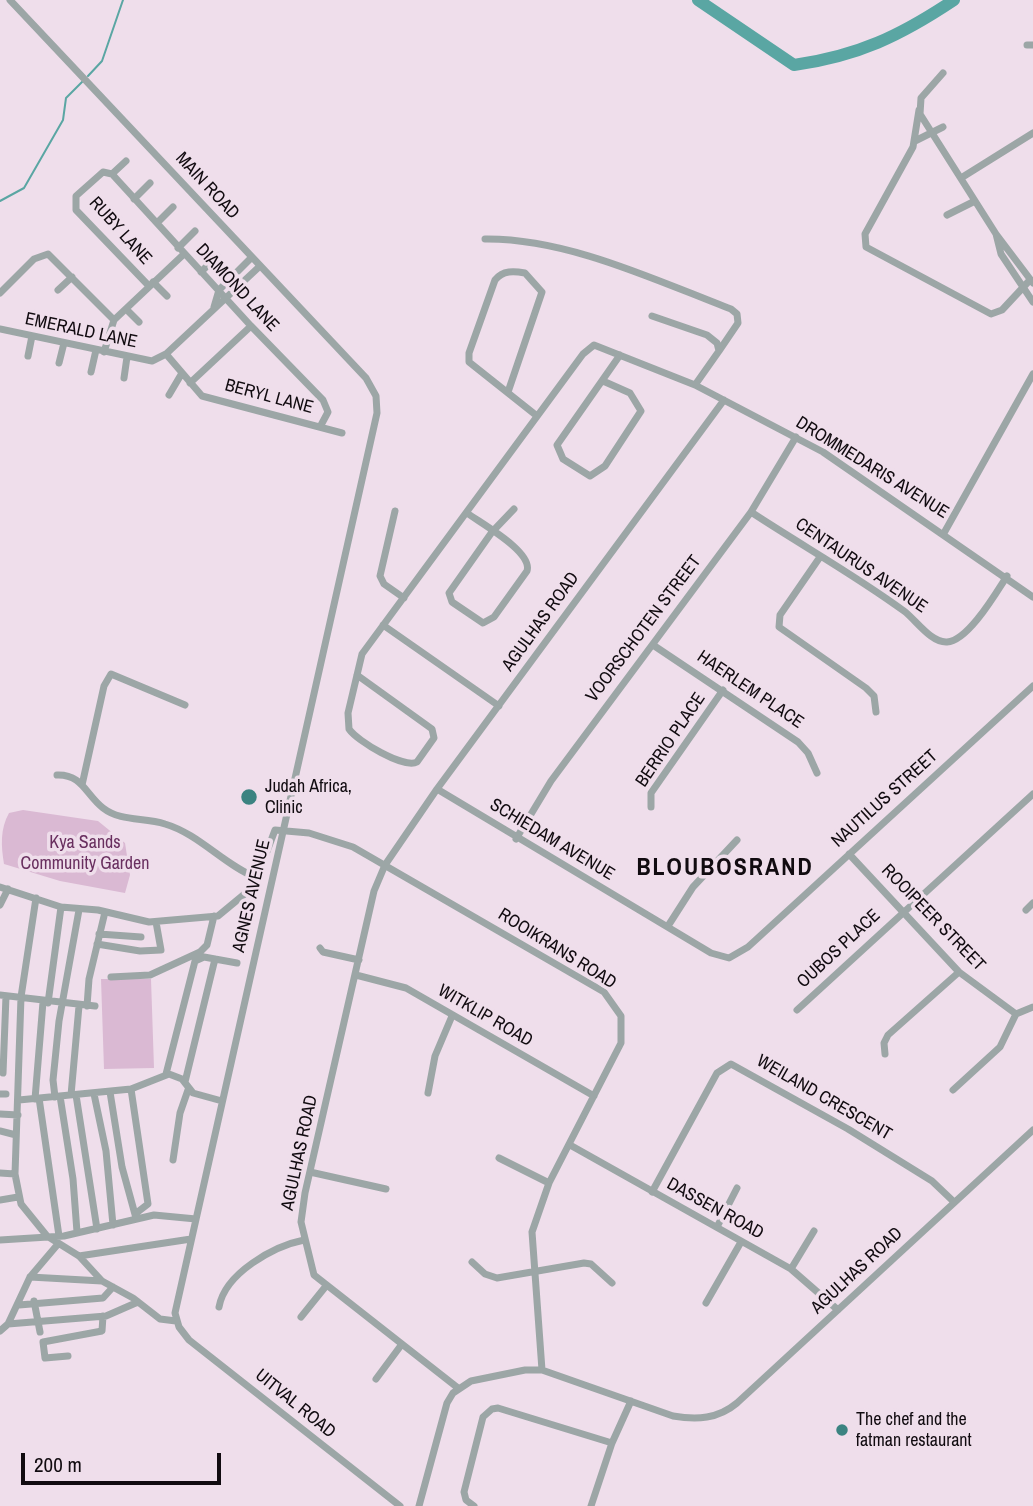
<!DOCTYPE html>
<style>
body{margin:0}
#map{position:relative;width:1033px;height:1506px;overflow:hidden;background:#efdeeb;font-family:"Archivo Narrow",sans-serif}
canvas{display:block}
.scale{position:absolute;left:21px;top:1453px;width:200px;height:32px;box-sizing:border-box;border:4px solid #110b10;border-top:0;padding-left:9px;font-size:21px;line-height:24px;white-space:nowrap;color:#110b10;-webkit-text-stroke:5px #efdeeb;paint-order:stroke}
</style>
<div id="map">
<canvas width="1033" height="1506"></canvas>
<div class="scale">200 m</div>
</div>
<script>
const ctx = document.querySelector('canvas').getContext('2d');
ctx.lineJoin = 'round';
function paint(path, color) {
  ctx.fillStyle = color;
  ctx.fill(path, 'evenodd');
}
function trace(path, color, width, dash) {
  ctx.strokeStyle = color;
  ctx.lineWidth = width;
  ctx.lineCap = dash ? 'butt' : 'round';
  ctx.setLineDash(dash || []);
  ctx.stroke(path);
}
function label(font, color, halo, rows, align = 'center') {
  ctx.font = font + ' "Archivo Narrow",sans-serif';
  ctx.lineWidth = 7;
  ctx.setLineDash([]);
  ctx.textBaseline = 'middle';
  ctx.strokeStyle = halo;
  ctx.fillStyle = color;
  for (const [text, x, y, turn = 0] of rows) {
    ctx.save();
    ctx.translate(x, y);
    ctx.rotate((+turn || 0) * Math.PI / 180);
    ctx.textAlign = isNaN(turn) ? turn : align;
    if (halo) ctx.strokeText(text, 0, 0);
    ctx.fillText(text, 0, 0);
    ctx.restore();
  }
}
paint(new Path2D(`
 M 23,810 L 98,821 L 125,843 L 130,875 L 125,893 L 60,881 L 4,864 C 1,846 0,829 9,813 Z
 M 101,979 L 151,979 L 154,1068 L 104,1069 Z`), '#dab9d3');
trace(new Path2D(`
 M 88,76 L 102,61 L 123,0
 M 0,201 L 24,188 L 63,120 L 66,98 L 84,80`), '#5aa6a3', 2);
trace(new Path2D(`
 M 698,0 L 794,65 C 858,56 900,36 954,0`), '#5aa6a3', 12);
trace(new Path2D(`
 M 10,0 L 366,378 L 376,396 L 377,413 L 175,1313 L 179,1327 L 189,1340 L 400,1506
 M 1027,45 L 1033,45
 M 943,73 L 921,98 L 920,114 L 996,234 L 1033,283
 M 919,110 L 913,147 L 865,234 L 866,247 L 991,314 L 1002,310 L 1029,281
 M 915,141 L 943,127
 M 112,174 L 126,161
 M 961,178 L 1033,133
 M 134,199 L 150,183
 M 947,215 L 975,201
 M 157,223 L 173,207
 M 996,234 L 1001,254 L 1033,302
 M 485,239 C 567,238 655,280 731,309 L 737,314 L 738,323 L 719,351
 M 178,248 L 195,231
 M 201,272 L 217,256
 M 153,282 L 167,296
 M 149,286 L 76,210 L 76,196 L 103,172 L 112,174 L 251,326 L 323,400 L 328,412 L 320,427
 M 58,290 L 72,277
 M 0,293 L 34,259 L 48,254 L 114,320
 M 214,307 L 219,290 L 252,257
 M 126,309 L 139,322
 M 652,316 L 707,335 L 717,343 L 719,351 L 695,385
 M 0,329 L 152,361 L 166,354 L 260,266
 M 104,352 L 114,320 L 184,254
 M 166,354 L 202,396 L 342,433
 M 28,356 L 32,336
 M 59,363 L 64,343
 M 91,372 L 96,350
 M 124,378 L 127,357
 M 603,381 L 630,393 L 641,411 L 605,466 L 590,476 L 563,459 L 557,445 L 620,355
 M 190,383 L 251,326
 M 508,392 L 542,292 L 525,273 C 514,271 503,270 495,280 L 469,353 L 469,362 L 537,416
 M 169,395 L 182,373
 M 395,511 L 380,576 L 384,584 L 404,598
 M 751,512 C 801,545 855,575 904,611 C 916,620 931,643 947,642 C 968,641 996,593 1007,576
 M 467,513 C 482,524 533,552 527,571 L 494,617 L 483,623 L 452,602 L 449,593 L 492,532 L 514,509
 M 944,533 L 1033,374
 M 820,557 L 780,615 L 779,627 L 866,688 L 874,696 L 876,712
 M 383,625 L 499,706
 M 653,645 L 798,742 L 808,753 L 817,773
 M 357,675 L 432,729 L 434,738 L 417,762 C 404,769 357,741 349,729 L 348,713 L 362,654 L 583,354 L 594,345 L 695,385 L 823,452 L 1033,597
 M 57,775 C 82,774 86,795 103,808 C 121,822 144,817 165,824 C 199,834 224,865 257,878
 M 82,785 L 104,686 L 111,674 L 185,705
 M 437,789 L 711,953 L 729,958 L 748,947 L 1033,686
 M 651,807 L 651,793 L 723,690
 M 516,839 L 551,781 L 751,512 L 796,437
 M 849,854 L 959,972 L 1016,1014 L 1033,1007
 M 0,887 L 61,907 L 98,910 L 149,922 L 218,916 L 247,892 L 257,878 L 275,830 L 309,833 L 353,847 L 604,992 L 621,1016 L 621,1043 L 549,1183 L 532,1232 L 542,1370
 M 36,898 L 21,997 L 15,1174 L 21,1204 L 47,1236 L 79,1256 L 102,1281 L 133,1298 L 160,1319 L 176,1321
 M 0,905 L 8,889
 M 1026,910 L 1033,903
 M 668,926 L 693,887 L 737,840
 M 99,934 L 141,937
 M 97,944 L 140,951 L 161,950 L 156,922
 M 320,948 L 323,952 L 359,960
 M 356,975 L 406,988 L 594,1096
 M 111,977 L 150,975 L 200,952 L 207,945 L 214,916
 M 0,995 L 95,1006
 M 48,1003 L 61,907
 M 87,1006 L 89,979 L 105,912
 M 797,1010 L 1033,794
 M 885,1054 L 884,1043 L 888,1035 L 959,972
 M 3,1073 L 6,996
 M 166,1074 L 195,961 L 204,957 L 237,963
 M 185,1082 L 215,959
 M 131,1089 L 148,1204 L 135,1214
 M 953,1090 L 1000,1047 L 1016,1014
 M 110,1092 L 122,1167 L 136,1218
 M 428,1093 L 435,1056 L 452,1016
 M 0,1094 L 6,1094
 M 94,1094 L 106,1151 L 113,1225
 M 71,1095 L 79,1006
 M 76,1095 L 97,1229
 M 60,1096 L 73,1179 L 77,1232
 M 55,1097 L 53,1080 L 59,1021 L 79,910
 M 39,1098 L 59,1236
 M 35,1099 L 43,1002
 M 19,1100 L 131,1089 L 169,1074 L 182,1079 L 193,1093 L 222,1101
 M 0,1114 L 18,1115
 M 0,1131 L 16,1135
 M 570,1145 L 791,1269 L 838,1310
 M 499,1158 L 549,1183
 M 173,1160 L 180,1113 L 188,1090
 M 310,1172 L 386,1189
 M 0,1173 L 15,1174
 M 652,1192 L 717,1073 L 731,1064 L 848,1129 L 932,1181 L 954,1202
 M 0,1200 L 18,1197
 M 717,1227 L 737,1188
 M 0,1240 L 64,1236 L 154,1215 L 196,1219
 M 79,1256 L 191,1239
 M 472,1262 L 485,1274 L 497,1278 L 584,1263 L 591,1264 L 612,1283
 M 791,1269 L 814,1231
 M 30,1277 L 102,1281
 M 34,1301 L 40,1332
 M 706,1303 L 741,1242
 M 19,1305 L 103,1298 L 113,1287
 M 219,1307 C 225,1273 274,1246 304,1240
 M 301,1317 L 326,1286
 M 8,1324 L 106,1316 L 138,1302
 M 0,1331 L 8,1324 L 30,1277 L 58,1244
 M 68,1356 L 45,1358 L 43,1342 L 102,1331 L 103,1316
 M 376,1379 L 402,1344
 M 458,1388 L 314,1275 L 301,1222 L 305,1193 L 374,891 L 385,865 L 437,789 L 724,400
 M 419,1506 L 447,1403 L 453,1393 L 471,1381 L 525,1370 L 542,1370 L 673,1416 C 697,1420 718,1419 737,1403 L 1033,1130
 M 474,1506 L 466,1500 L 464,1492 L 483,1417 L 492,1409 L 498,1408 L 612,1443
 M 591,1506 L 612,1443 L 631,1401`), '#9ca6a6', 7);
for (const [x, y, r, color] of [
 [249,797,9,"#3b8381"],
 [842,1430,7,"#3b8381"]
]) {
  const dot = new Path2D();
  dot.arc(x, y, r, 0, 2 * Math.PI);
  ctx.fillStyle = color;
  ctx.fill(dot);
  trace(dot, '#efdeeb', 2.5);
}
label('18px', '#110b10', '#efdeeb', [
 ["MAIN ROAD",207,186,47],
 ["RUBY LANE",120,231,48],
 ["DIAMOND LANE",237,288,47],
 ["EMERALD LANE",81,331,12],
 ["BERYL LANE",269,397,15],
 ["DROMMEDARIS AVENUE",872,468,32],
 ["CENTAURUS AVENUE",861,566,34],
 ["AGULHAS ROAD",541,622,-54],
 ["VOORSCHOTEN STREET",644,629,-53],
 ["HAERLEM PLACE",750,690,34],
 ["BERRIO PLACE",671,740,-56],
 ["NAUTILUS STREET",885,799,-42],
 ["SCHIEDAM AVENUE",552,840,31],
 ["AGNES AVENUE",252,896,-77],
 ["ROOIPEER STREET",933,918,46],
 ["ROOIKRANS ROAD",557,949,32],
 ["OUBOS PLACE",839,949,-43],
 ["WITKLIP ROAD",485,1016,30],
 ["WEILAND CRESCENT",824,1098,30],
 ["AGULHAS ROAD",300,1153,-78],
 ["DASSEN ROAD",715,1209,29],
 ["AGULHAS ROAD",857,1271,-43],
 ["UITVAL ROAD",295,1404,39]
]);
label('18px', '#110b10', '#efdeeb', [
 ["Judah Africa,",265,787],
 ["Clinic",265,808],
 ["The chef and the",856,1420],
 ["fatman restaurant",856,1441]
], 'left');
label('18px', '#692f5f', '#efdeeb', [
 ["Kya Sands",85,843],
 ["Community Garden",85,864]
]);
ctx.letterSpacing = '2px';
label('bold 24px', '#110b10', '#efdeeb', [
 ["BLOUBOSRAND",725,869]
]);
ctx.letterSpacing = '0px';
</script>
